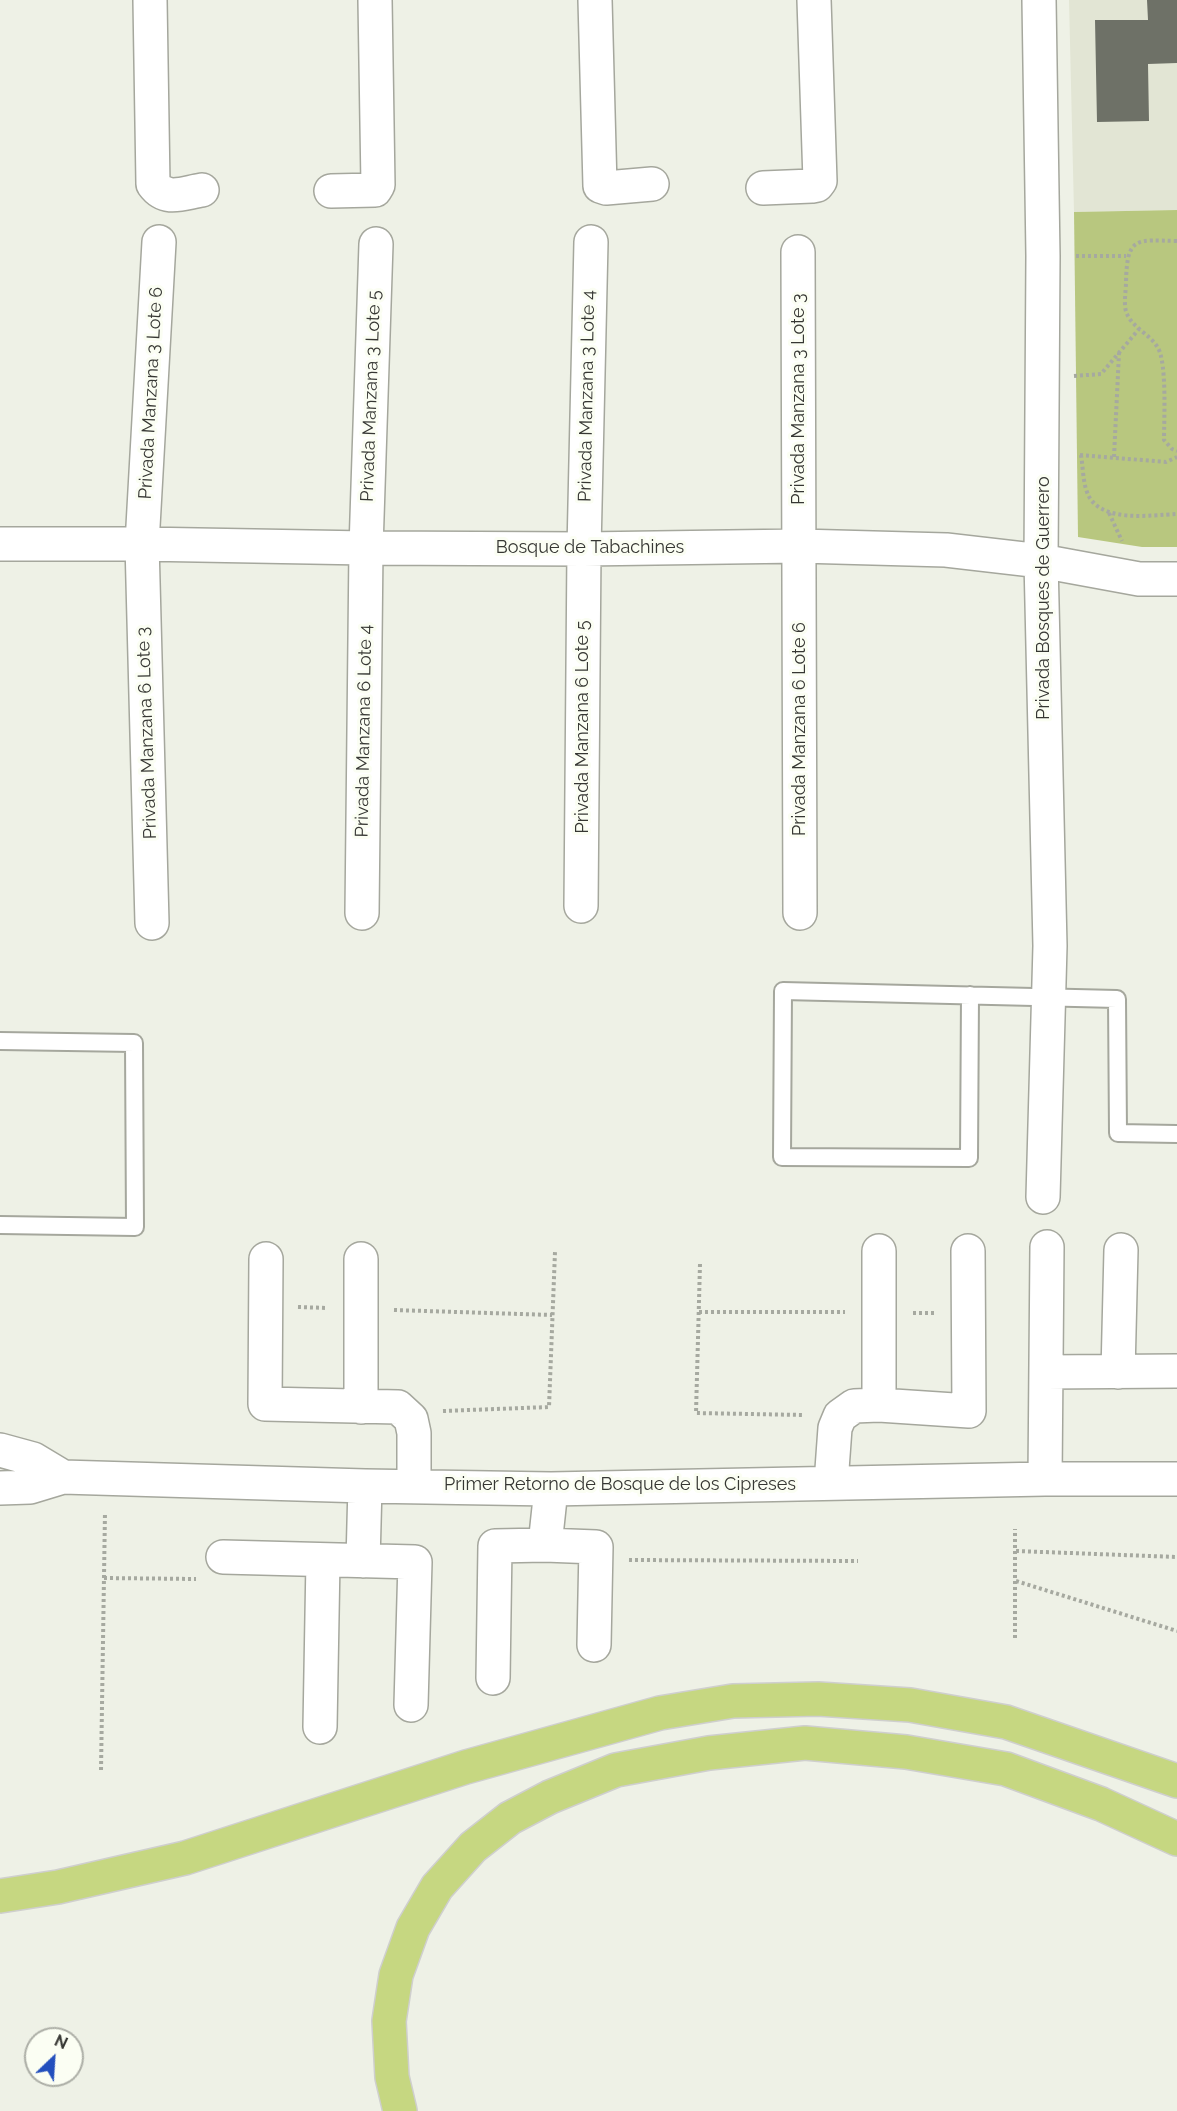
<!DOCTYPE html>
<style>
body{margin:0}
#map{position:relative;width:1177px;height:2111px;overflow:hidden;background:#eef1e6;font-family:Raleway,sans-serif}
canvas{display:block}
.north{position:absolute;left:24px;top:2027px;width:60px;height:60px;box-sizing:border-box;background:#fbfef3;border:2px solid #acaea6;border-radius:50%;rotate:25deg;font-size:16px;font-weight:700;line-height:24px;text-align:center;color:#363733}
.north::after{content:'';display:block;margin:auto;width:21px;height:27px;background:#234fbd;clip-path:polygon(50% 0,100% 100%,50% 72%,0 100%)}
</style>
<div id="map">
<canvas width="1177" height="2111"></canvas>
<div class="north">N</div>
</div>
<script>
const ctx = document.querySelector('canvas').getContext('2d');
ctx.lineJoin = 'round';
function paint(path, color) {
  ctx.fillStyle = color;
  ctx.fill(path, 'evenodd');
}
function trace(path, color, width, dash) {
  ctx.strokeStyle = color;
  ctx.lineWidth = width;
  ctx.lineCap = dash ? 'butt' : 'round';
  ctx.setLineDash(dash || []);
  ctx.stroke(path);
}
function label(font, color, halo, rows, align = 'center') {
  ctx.font = font + ' Raleway,sans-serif';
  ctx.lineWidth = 6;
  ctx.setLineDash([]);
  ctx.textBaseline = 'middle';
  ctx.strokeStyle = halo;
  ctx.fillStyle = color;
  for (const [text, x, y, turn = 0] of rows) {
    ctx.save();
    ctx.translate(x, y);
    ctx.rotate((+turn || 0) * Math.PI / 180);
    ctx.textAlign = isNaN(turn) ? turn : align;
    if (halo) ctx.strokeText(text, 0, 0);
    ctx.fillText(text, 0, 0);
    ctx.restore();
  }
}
paint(new Path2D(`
 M 1069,0 L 1177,0 L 1177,210 L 1074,212 Z`), '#e2e5d4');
paint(new Path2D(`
 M 1177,210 L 1177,547 L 1142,547 L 1078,537 L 1074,212 Z`), '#b8c77f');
paint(new Path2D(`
 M 1147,0 L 1177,0 L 1177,63 L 1148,64 L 1149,121 L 1097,122 L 1095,20 L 1148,20 Z`), '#6e7167');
const service = new Path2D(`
 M 970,995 L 969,1158 L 782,1157 L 783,991 L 1117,999 L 1118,1133 L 1177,1134
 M 0,1041 L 134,1043 L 135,1227 L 0,1225`);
const minor = new Path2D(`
 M 150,0 L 153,184 C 166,202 183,193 202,190
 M 595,0 L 600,186 L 606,188 L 652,184
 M 1039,0 L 1043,256 L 1041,561 L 1050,946 L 1043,1197
 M 763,188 L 812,186 L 817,185 L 820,181 L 814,0
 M 331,191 L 375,190 L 378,185 L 375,0
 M 798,252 L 800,913
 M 0,544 L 142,544 L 366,548 L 584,549 L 800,546 L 946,550 L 1041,561 L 1139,579 L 1177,579
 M 581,906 L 584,549 L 591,242
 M 362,913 L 366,548 L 376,244
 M 152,923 L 142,544 L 159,242
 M 879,1251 L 879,1405
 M 266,1259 L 265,1404 L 398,1407 L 411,1419 L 414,1433 L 414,1485
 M 361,1259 L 361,1407
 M 1046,1372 L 1177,1371
 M 1118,1372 L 1121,1250
 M 0,1450 L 33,1459 L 63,1477
 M 1045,1479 L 1047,1247
 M 831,1483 L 835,1428 L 840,1416 L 854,1406 L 879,1405 L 969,1411 L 968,1251
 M 0,1488 L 30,1487 L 63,1477 L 365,1486 L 551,1489 L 1045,1479 L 1177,1479
 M 545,1545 L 551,1489
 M 223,1557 L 415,1562 L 411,1705
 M 363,1561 L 365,1486
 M 493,1678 L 495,1546 L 545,1545 L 596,1547 L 594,1645
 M 320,1727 L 323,1560`);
const motorway = new Path2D(`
 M 0,1896 L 58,1887 L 185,1858 L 466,1767 L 660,1713 L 733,1701 L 818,1699 L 910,1705 L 1006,1722 L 1177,1781
 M 400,2111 L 392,2077 L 389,2021 L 396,1975 L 413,1928 L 437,1887 L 473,1847 L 510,1818 L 550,1797 L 616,1770 L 709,1753 L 805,1743 L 906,1752 L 1006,1769 L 1101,1804 L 1177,1839`);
trace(service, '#a5a79d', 20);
trace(minor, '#a5a79d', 36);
trace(motorway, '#cfcfce', 36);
trace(new Path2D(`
 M 1177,241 C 1136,240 1127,236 1126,282 C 1126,291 1123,306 1127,314 C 1133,328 1151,335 1158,348 C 1167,364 1164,419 1164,440 L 1172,449 L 1177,451
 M 1076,256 L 1126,256
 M 1074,376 L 1101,374 L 1139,329
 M 1080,455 L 1166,462 L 1177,457
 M 1081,455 C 1083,467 1083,482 1087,492 C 1098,524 1152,515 1177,514
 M 1114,457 L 1119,353
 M 1109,513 L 1122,541
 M 700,1264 L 696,1413 L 804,1415
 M 298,1307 L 327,1308
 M 394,1310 L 552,1315
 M 699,1312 L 845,1312
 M 913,1313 L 935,1313
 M 443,1411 L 549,1407 L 555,1252
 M 1016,1551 L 1177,1557
 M 629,1560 L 858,1561
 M 104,1578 L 196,1579
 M 1016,1581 L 1177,1631
 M 1015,1638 L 1015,1529
 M 101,1770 L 105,1512`), '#a6a9a0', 4, [3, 3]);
trace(service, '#fff', 16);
trace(minor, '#fff', 33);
trace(motorway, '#c6d781', 33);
label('18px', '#363733', '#fbfef3', [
 ["Privada Manzana 3 Lote 6",151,393,-87],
 ["Privada Manzana 3 Lote 5",371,396,-88],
 ["Privada Manzana 3 Lote 4",587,396,-89],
 ["Privada Manzana 3 Lote 3",799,399,-90],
 ["Bosque de Tabachines",590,548],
 ["Privada Bosques de Guerrero",1044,598,-90],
 ["Privada Manzana 6 Lote 5",583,727,-90],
 ["Privada Manzana 6 Lote 6",800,729,-90],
 ["Privada Manzana 6 Lote 4",364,731,-89],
 ["Privada Manzana 6 Lote 3",147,733,-92],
 ["Primer Retorno de Bosque de los Cipreses",620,1485]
]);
</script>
